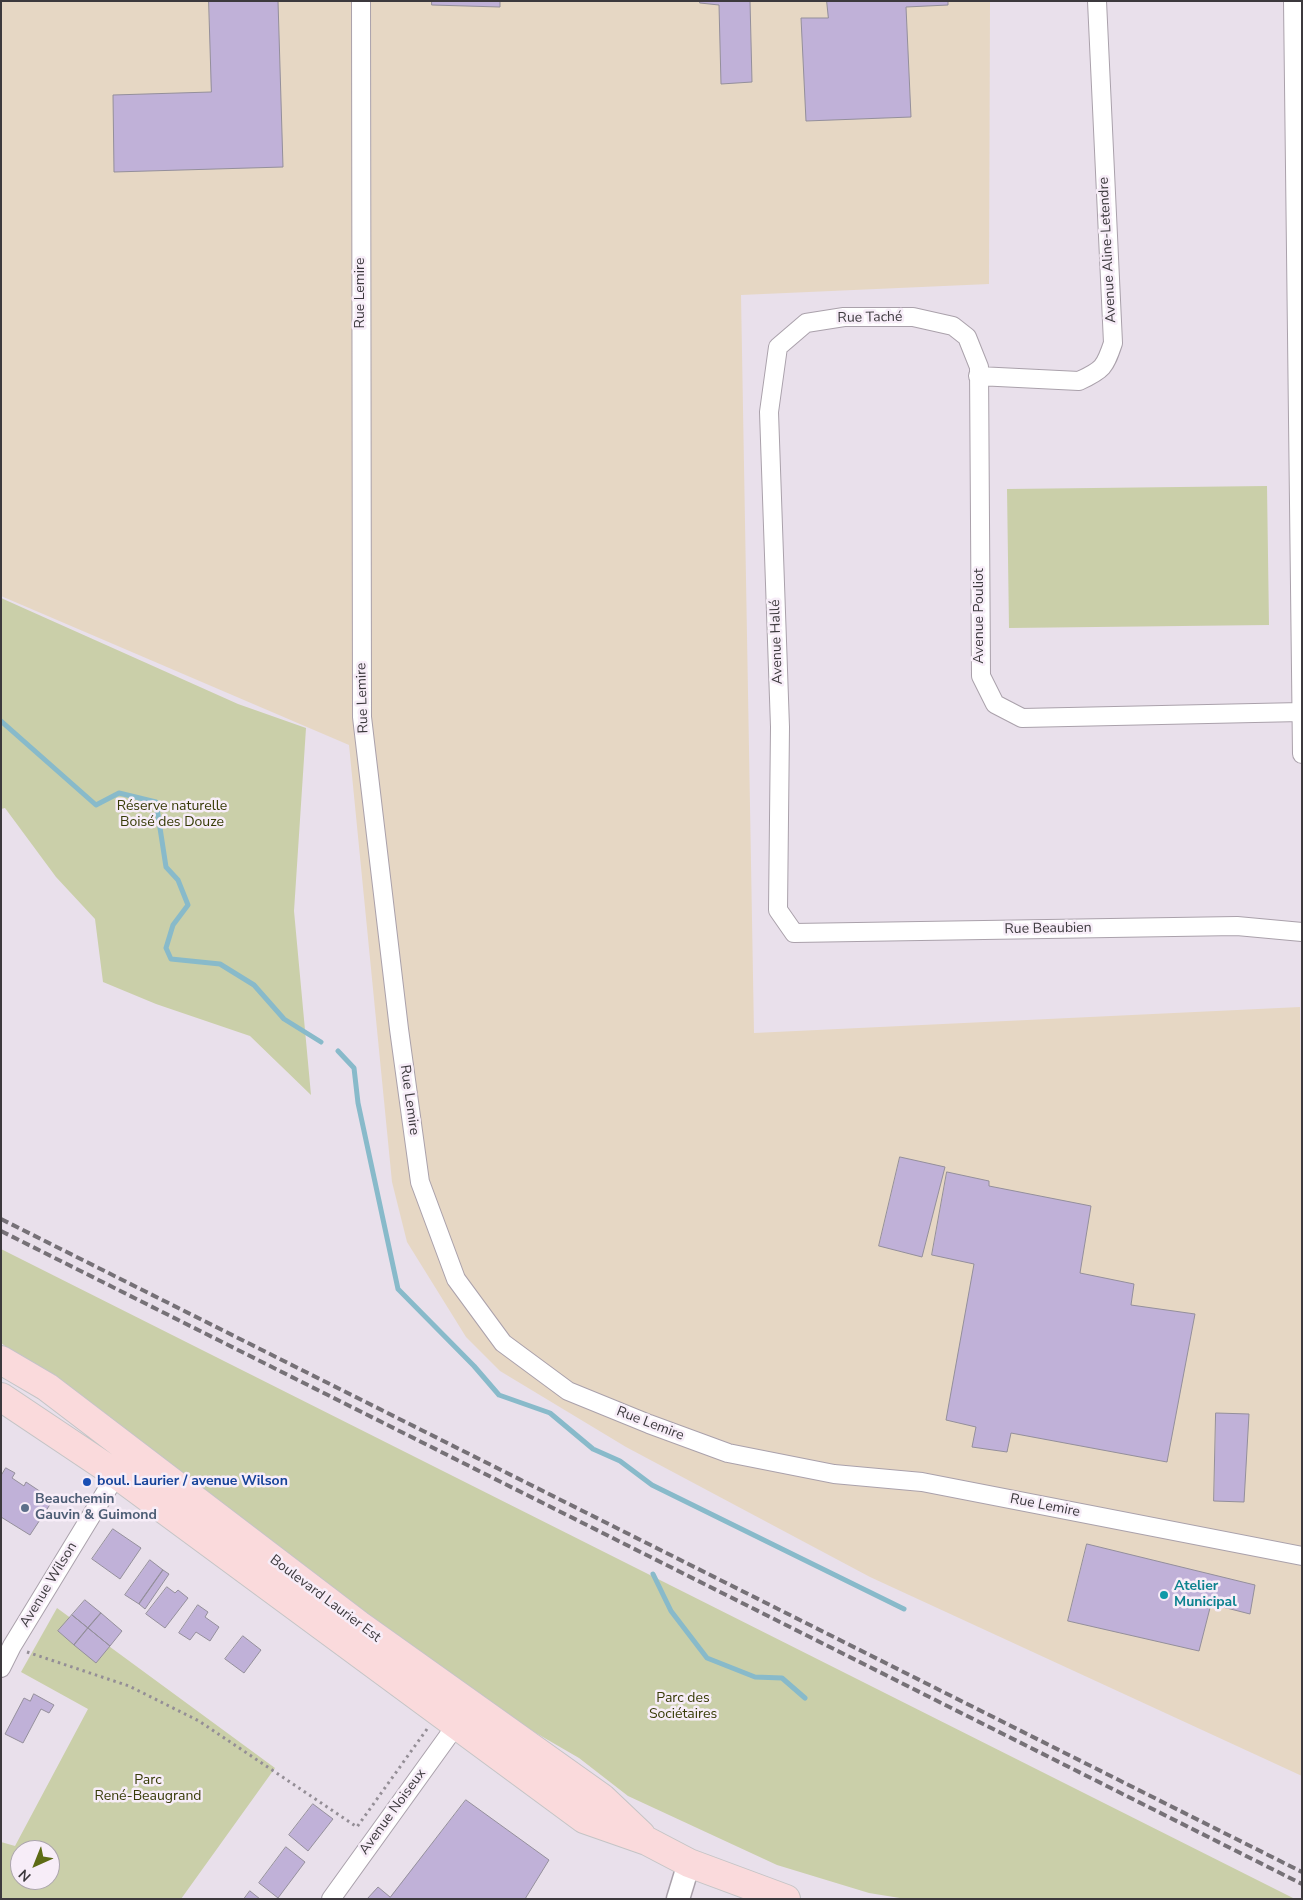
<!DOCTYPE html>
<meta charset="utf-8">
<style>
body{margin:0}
#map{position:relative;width:1303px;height:1900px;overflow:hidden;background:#e9e0eb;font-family:"Nunito Sans",sans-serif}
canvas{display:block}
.frame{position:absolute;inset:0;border:2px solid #3c393d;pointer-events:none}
.north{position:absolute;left:10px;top:1840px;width:50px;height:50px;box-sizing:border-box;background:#f7edf8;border:1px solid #aca5ad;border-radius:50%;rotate:224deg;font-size:14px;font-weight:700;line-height:20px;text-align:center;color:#3c393d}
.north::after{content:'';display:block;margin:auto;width:18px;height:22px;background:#5d6b15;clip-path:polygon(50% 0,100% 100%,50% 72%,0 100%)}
</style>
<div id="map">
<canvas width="1303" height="1900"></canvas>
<div class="frame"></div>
<div class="north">N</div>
</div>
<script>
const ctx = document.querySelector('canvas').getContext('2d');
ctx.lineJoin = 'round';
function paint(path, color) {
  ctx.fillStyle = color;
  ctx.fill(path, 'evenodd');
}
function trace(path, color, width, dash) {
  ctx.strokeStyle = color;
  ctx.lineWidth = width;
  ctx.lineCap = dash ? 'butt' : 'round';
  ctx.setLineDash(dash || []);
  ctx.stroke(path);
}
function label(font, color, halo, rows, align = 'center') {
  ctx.font = font + ' "Nunito Sans",sans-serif';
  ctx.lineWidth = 5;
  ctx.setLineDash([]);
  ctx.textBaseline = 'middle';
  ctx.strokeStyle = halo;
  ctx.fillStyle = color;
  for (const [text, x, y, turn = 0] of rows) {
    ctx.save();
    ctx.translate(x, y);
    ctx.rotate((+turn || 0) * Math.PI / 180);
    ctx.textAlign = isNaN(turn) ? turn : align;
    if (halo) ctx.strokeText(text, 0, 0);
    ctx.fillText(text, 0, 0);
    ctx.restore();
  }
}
paint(new Path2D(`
 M 1,1 L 990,1 L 989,284 L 741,295 L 754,1033 L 1300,1007 L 1302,1189 L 1302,1776 L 870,1577 L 626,1447 L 500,1371 L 466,1337 L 407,1242 L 392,1182 L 349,745 L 1,596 Z`), '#e6d7c4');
paint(new Path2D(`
 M 1267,486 L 1269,625 L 1009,628 L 1007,489 Z
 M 1,598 L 238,704 L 306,728 L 294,911 L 311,1095 L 250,1036 L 156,1004 L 103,982 L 95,919 L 56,877 L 5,808 L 1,809 Z
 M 1,1249 L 1295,1899 L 906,1899 L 869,1893 L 777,1865 L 628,1796 L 579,1758 L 467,1693 L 258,1531 L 1,1343 Z
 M 57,1608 L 275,1768 L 181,1899 L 1,1899 L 1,1842 L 15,1846 L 88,1709 L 21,1672 ZM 20,1850 L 50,1850 L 50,1880 L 20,1880 Z`), '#cacfa9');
trace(new Path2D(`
 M 1,721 L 96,805 L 119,793 L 156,802 L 166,867 L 178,880 L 188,905 L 173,925 L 166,948 L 171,959 L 220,964 L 254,985 L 284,1019 L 321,1042
 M 338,1051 L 354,1068 L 358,1103 L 398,1289 L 474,1366 L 499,1395 L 550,1413 L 593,1449 L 620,1461 L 652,1485 L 904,1609
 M 653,1574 L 671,1611 L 707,1658 L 755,1677 L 782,1678 L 805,1698`), '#88baca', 5);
const building = new Path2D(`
 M 209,1 L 278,1 L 283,167 L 114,172 L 113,95 L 211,92 Z
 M 432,1 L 500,1 L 500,7 L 432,5 Z
 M 700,1 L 750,1 L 752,82 L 721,84 L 719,5 L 700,3 Z
 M 827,1 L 948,1 L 948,5 L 906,7 L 911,117 L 806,121 L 801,18 L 828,18 Z
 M 900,1157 L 945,1167 L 922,1257 L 879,1246 Z
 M 947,1172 L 989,1181 L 989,1186 L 1091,1206 L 1080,1273 L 1134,1284 L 1131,1305 L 1195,1314 L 1167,1462 L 1011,1433 L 1007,1452 L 972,1447 L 976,1427 L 946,1420 L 974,1264 L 932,1255 Z
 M 1216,1413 L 1249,1414 L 1244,1502 L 1214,1501 Z
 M 6,1468 L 15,1473 L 12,1478 L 24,1486 L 26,1482 L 53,1500 L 30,1535 L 1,1517 L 1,1476 Z
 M 113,1529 L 141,1548 L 120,1579 L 92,1559 Z
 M 1087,1544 L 1255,1585 L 1250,1614 L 1211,1604 L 1199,1651 L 1068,1621 Z
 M 150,1560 L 163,1570 L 139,1604 L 125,1595 Z
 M 163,1570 L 169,1574 L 145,1609 L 139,1604 Z
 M 167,1587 L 175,1593 L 178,1590 L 188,1598 L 165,1628 L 146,1614 Z
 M 85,1600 L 101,1613 L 88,1628 L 72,1615 Z
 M 198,1605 L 208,1612 L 205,1617 L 219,1627 L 210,1641 L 196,1632 L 190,1640 L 179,1633 Z
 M 101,1613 L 122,1631 L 110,1646 L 88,1628 Z
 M 72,1615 L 88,1628 L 74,1645 L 58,1631 Z
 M 88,1628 L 110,1646 L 96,1663 L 74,1645 Z
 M 243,1636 L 261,1650 L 244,1673 L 225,1659 Z
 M 34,1694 L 54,1705 L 49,1713 L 41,1709 L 23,1743 L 5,1734 L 24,1698 L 30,1701 Z
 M 466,1800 L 549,1860 L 525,1899 L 367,1899 L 378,1887 L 390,1897 Z
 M 313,1804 L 333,1819 L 308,1851 L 289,1835 Z
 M 286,1847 L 305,1862 L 278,1898 L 259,1883 Z
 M 250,1891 L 260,1899 L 244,1899 Z`);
paint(building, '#c0b1d8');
trace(building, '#948f9b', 1);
const minor = new Path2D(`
 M 361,1 L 362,717 L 399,1029 L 420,1182 L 456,1279 L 503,1343 L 568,1391 L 649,1424 L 728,1453 L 834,1474 L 922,1482 L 1302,1556
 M 1293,1 L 1302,754
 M 978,376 L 1079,381 C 1103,370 1105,367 1113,343 L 1097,1
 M 1301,712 L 1022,718 L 995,704 L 981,676 L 979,367 L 967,337 L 953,326 L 913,317 L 844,317 L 806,323 L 778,347 L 769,412 L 780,727 L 778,910 L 794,933 L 1237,926 L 1302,932
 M 1,1668 L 12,1646 L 121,1467
 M 331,1899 L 462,1717`);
const tertiary = new Path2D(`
 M 678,1899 L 689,1863`);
const primary = new Path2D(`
 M 1,1360 L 47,1387 L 359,1625 L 602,1798 L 641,1835
 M 1,1397 L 116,1474 L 584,1819 L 647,1841 L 689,1863 L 786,1899`);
trace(minor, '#aaa1ab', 20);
trace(tertiary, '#aaa1ab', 25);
trace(primary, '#c4c4c5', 30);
trace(new Path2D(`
 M 27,1652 L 129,1686 L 199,1721 L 357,1827 L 427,1729`), '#948e96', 3, [2.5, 4]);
trace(minor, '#fff', 18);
trace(tertiary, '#fff', 22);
trace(primary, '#fadadc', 28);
trace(new Path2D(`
 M 1,1219 L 1302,1872
 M 1,1231 L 1302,1884`), '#767177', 4, [8, 4]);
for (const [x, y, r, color] of [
 [87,1482,5,"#1a4fb4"],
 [25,1508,5,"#5c6f8a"],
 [1164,1595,5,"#0f9aa8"]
]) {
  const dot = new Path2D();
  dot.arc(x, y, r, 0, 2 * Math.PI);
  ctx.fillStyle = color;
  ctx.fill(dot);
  trace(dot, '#f7edf8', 2);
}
label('14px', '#3c393d', '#f7edf8', [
 ["Avenue Aline-Letendre",1108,250,-93],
 ["Rue Lemire",361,293,-90],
 ["Rue Taché",870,318,-1],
 ["Avenue Pouliot",980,616,-90],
 ["Avenue Hallé",777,642,-92],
 ["Rue Lemire",363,698,-92],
 ["Rue Beaubien",1048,929,-1],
 ["Rue Lemire",409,1100,82],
 ["Rue Lemire",650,1424,21],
 ["Rue Lemire",1045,1506,11],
 ["Avenue Wilson",49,1585,-59],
 ["Boulevard Laurier Est",325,1599,37],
 ["Avenue Noiseux",393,1812,-54]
]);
label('14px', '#373b07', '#f7edf8', [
 ["Réserve naturelle",172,807],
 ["Boisé des Douze",172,823],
 ["Parc des",683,1699],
 ["Sociétaires",683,1715],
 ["Parc",148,1781],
 ["René-Beaugrand",148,1797]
]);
label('bold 14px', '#164399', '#f7edf8', [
 ["boul. Laurier / avenue Wilson",97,1482]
], 'left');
label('bold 14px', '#4e5e75', '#f7edf8', [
 ["Beauchemin",35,1500],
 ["Gauvin & Guimond",35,1516]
], 'left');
label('bold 14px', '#0d838f', '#f7edf8', [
 ["Atelier",1174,1587],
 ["Municipal",1174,1603]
], 'left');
</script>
